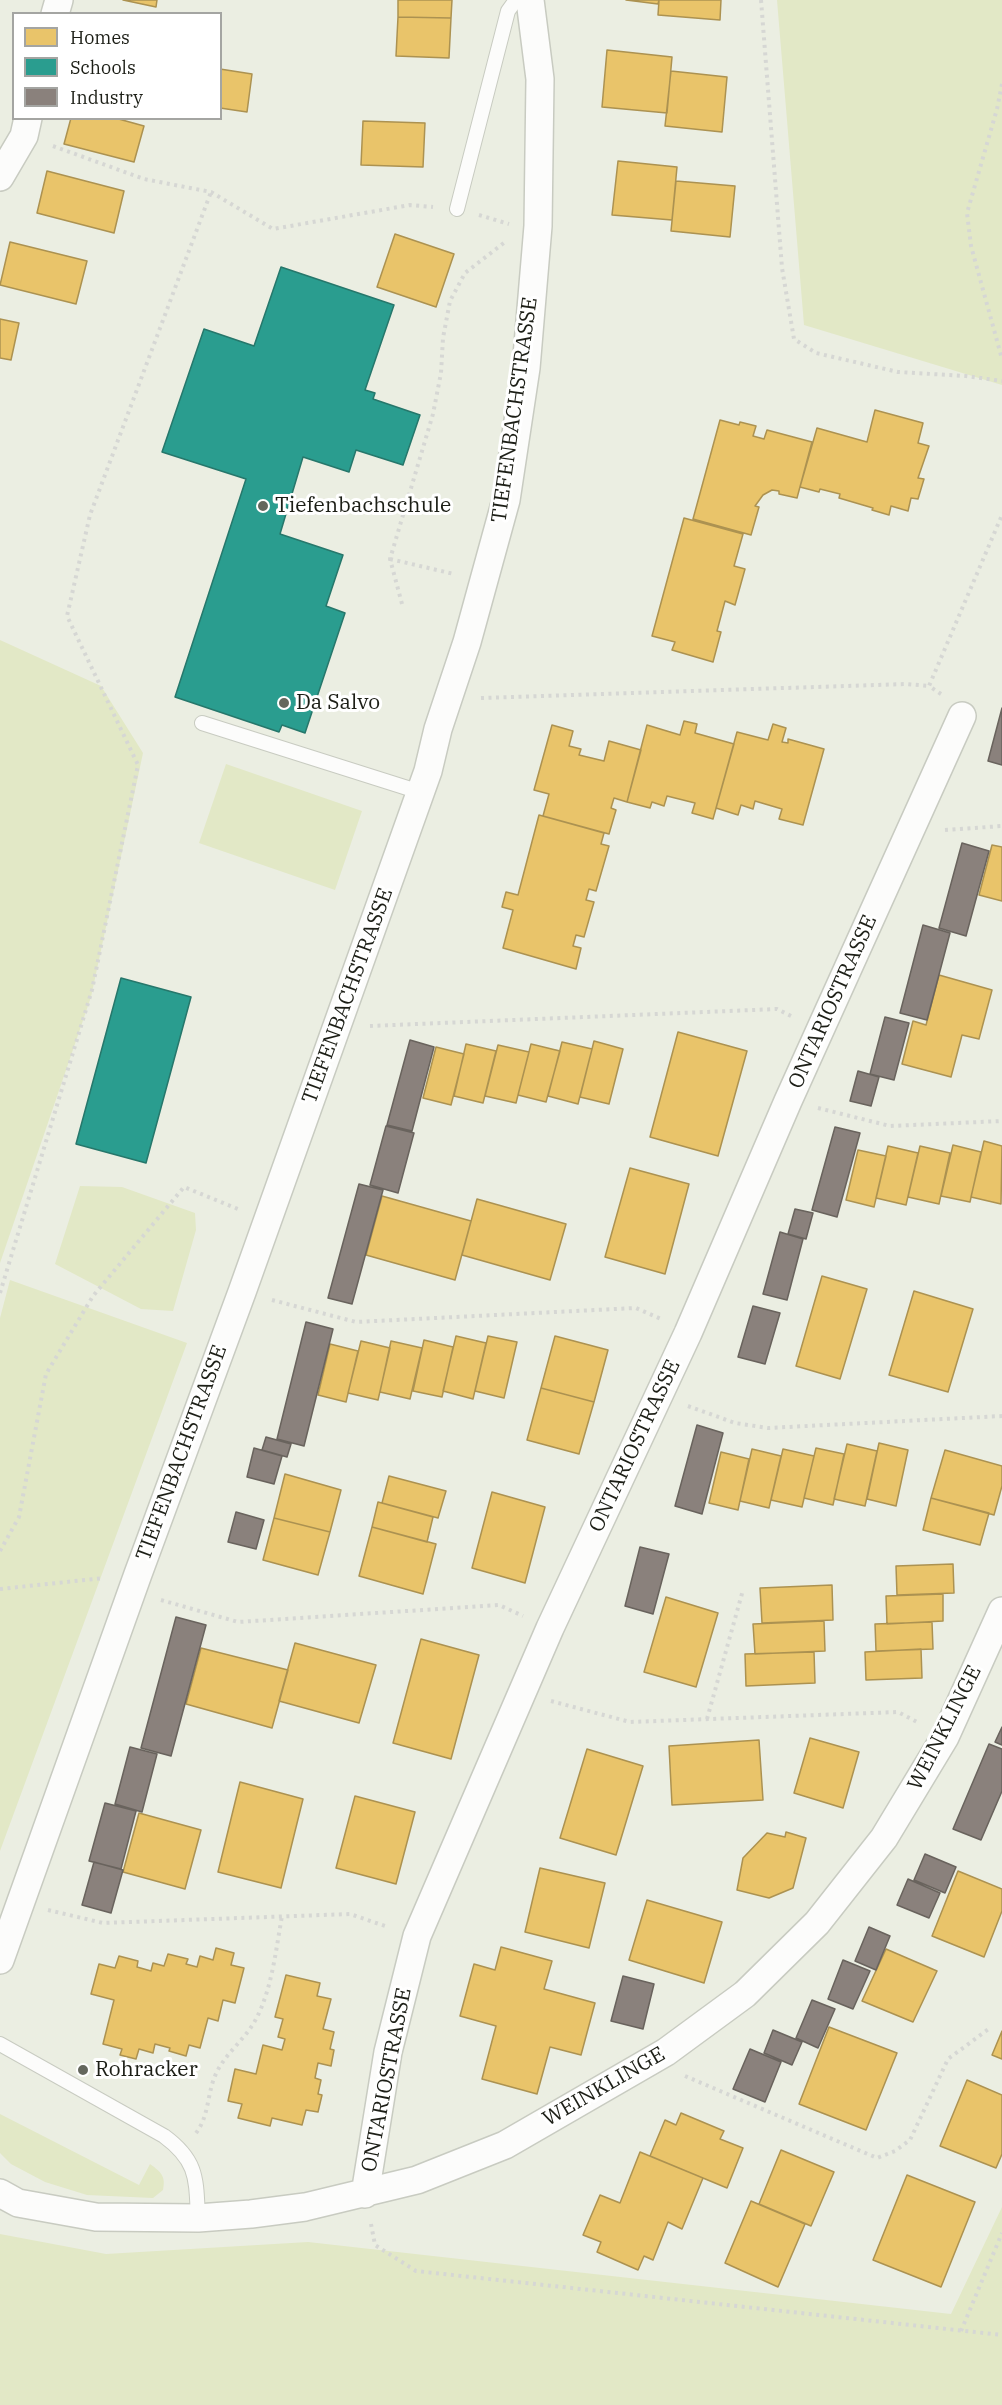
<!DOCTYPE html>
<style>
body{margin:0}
#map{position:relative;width:1002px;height:2405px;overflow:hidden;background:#ebeee2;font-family:"IBM Plex Serif",serif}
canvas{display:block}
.legend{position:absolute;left:12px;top:12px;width:210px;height:108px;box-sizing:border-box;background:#fff;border:2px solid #a4a5a2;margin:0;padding:8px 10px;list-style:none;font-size:18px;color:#1c1e16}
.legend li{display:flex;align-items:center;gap:12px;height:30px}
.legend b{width:30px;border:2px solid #a4a5a2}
</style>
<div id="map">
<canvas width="1002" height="2405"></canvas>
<ul class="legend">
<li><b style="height:16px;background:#e9c46a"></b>Homes</li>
<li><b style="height:16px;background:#2a9d8f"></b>Schools</li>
<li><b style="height:16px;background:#8a817c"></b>Industry</li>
</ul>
</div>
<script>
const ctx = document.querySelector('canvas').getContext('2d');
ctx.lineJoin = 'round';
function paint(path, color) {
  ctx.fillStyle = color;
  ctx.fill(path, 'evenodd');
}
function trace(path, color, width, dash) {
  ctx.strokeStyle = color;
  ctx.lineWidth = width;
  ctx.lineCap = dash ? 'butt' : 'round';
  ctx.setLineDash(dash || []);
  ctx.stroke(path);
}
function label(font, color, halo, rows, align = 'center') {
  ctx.font = font + ' "IBM Plex Serif",serif';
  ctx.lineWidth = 6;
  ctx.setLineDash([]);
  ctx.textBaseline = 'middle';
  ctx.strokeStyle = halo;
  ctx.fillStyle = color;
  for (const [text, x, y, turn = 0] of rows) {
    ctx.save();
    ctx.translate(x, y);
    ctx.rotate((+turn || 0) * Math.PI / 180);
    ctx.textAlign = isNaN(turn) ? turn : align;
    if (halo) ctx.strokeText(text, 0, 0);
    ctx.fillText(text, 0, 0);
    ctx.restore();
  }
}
paint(new Path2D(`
 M 777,0 L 1002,0 L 1002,385 L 804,325 Z
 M 0,640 L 101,686 L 143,753 L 91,997 L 0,1263 Z
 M 226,764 L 362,811 L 335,890 L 199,843 Z
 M 80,1186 L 122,1187 L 195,1213 L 196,1230 L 173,1311 L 141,1309 L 55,1264 Z
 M 10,1280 L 187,1343 L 0,1851 L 0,1318 Z
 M 0,2114 L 139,2185 L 150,2164 C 161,2172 166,2176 163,2190 L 153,2198 L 87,2195 L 45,2182 L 11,2164 L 0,2153 Z
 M 1002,2207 L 1002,2405 L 0,2405 L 0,2234 L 106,2254 L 308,2242 L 951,2314 Z`), '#e2e8c6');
const homes = new Path2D(`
 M 123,0 L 157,0 L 156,7 Z
 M 398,0 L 452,0 L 451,18 L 398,17 Z
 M 626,0 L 659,0 L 658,4 Z
 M 659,0 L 721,0 L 720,20 L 658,15 Z
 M 398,17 L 451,18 L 449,58 L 396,56 Z
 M 607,50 L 672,57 L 667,113 L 602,107 Z
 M 220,69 L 252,74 L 247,112 L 220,108 Z
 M 671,71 L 727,77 L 722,132 L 665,126 Z
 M 71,118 L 115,118 L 144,126 L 134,162 L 64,144 Z
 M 363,121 L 425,123 L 423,167 L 361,165 Z
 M 618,161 L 677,167 L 672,220 L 612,215 Z
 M 47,171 L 124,191 L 114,233 L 37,213 Z
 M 676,181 L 735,186 L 730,237 L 671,231 Z
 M 395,234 L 454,254 L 436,307 L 377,287 Z
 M 10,242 L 87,261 L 76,304 L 0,285 Z
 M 0,319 L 19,323 L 11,360 L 0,358 Z
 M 875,410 L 923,423 L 918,443 L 929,446 L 918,478 L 924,479 L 918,499 L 911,498 L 908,511 L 891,506 L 889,515 L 872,510 L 873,508 L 839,498 L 840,494 L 820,489 L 819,492 L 800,487 L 817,428 L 867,442 Z
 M 720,420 L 739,425 L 740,422 L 756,426 L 753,436 L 764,439 L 767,430 L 812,442 L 797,498 L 779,494 L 779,491 L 772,490 L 763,495 L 755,506 L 759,507 L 751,535 L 693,519 Z
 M 684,518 L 743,534 L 734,566 L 745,569 L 735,605 L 725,601 L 717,631 L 721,632 L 713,662 L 672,650 L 675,642 L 652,636 Z
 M 684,721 L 697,724 L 695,733 L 734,744 L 713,819 L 692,813 L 695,803 L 667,796 L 664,806 L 652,802 L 650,808 L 627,802 L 647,725 L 680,735 Z
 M 773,724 L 786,728 L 782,742 L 788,743 L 788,739 L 824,749 L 803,825 L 779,819 L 782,809 L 755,801 L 753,809 L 741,805 L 738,815 L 716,808 L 737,732 L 768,740 Z
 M 552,725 L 573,731 L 569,746 L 581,749 L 579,755 L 604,761 L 609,741 L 641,750 L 627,802 L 614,798 L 611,808 L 616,810 L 609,834 L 543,816 L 549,794 L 534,790 Z
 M 539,815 L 604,833 L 601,844 L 609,846 L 596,891 L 589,889 L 586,900 L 594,902 L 584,937 L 576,935 L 573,946 L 581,948 L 576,969 L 503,948 L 513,910 L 502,907 L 506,892 L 518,895 Z
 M 992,845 L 1002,847 L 1002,901 L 979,895 Z
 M 939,975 L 992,990 L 979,1039 L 962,1035 L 951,1077 L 902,1064 L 913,1021 L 926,1025 Z
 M 678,1032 L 747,1051 L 718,1156 L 650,1137 Z
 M 594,1041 L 623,1049 L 609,1104 L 580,1097 Z
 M 562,1042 L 592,1049 L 578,1104 L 548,1096 Z
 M 466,1044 L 496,1051 L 483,1103 L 454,1096 Z
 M 531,1044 L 560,1051 L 546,1102 L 518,1095 Z
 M 498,1045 L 529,1052 L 516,1103 L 485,1096 Z
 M 436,1047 L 464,1054 L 451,1105 L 423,1098 Z
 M 984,1141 L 1002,1146 L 1001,1204 L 971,1197 Z
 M 953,1145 L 981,1152 L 970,1202 L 941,1196 Z
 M 888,1146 L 918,1153 L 906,1205 L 876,1198 Z
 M 920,1146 L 950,1153 L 939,1204 L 908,1197 Z
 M 858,1150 L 886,1156 L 874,1207 L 846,1200 Z
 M 630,1168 L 689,1184 L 665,1274 L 605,1257 Z
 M 382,1196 L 471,1221 L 455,1280 L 366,1255 Z
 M 477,1199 L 566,1224 L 550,1280 L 462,1255 Z
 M 822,1276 L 867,1289 L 840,1379 L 796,1366 Z
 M 914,1291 L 973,1309 L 948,1392 L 889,1375 Z
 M 456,1336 L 486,1343 L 473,1399 L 443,1391 Z
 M 488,1336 L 517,1342 L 504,1398 L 475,1391 Z
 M 555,1336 L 608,1350 L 594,1402 L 541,1388 Z
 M 424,1340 L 453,1347 L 442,1397 L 413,1391 Z
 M 361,1341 L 390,1348 L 378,1400 L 348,1393 Z
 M 391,1341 L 422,1348 L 410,1399 L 380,1392 Z
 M 330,1344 L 358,1351 L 346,1402 L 318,1395 Z
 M 541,1388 L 594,1402 L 579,1454 L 527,1440 Z
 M 879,1443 L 908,1450 L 896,1506 L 867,1499 Z
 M 847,1444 L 877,1451 L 865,1506 L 834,1499 Z
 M 816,1448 L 844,1454 L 833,1505 L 804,1498 Z
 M 752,1449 L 781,1456 L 769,1508 L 740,1501 Z
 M 783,1449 L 814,1456 L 802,1507 L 771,1500 Z
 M 945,1450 L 1002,1466 L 1002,1486 L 994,1515 L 931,1498 Z
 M 721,1452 L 749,1459 L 738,1510 L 709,1503 Z
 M 285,1474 L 341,1490 L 330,1532 L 274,1518 Z
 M 389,1476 L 446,1491 L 438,1518 L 382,1503 Z
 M 492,1492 L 545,1507 L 525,1583 L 472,1568 Z
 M 931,1498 L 989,1513 L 980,1545 L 923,1530 Z
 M 378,1502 L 433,1517 L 427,1542 L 372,1527 Z
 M 274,1518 L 330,1532 L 318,1575 L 263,1560 Z
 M 372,1527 L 436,1544 L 423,1594 L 359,1576 Z
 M 953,1564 L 954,1593 L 897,1595 L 896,1566 Z
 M 832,1585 L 833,1620 L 762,1623 L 760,1588 Z
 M 943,1594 L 943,1621 L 887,1624 L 886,1596 Z
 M 666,1597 L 718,1613 L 696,1687 L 644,1672 Z
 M 824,1621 L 825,1651 L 755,1654 L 753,1624 Z
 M 932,1622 L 933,1649 L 876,1651 L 875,1624 Z
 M 421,1639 L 479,1655 L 451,1759 L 393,1743 Z
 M 295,1643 L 376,1665 L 359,1723 L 279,1701 Z
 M 201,1648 L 288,1670 L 272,1728 L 186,1704 Z
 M 921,1649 L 922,1678 L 866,1680 L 865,1652 Z
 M 814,1652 L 815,1683 L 746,1686 L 745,1654 Z
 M 810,1738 L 859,1752 L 843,1808 L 794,1793 Z
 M 759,1740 L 763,1800 L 672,1805 L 669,1746 Z
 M 587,1749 L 643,1766 L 616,1855 L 560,1838 Z
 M 240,1782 L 303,1799 L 281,1888 L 218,1872 Z
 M 355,1796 L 415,1812 L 396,1884 L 336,1868 Z
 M 139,1813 L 201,1830 L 185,1889 L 123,1872 Z
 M 786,1832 L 806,1838 L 793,1888 L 769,1898 L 737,1890 L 743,1858 L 767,1833 L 785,1837 Z
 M 540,1868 L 605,1883 L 589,1948 L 525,1932 Z
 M 958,1871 L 1002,1889 L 1002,1911 L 984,1957 L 932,1936 Z
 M 647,1900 L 722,1922 L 704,1983 L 629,1960 Z
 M 501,1947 L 552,1961 L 544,1989 L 595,2003 L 581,2055 L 550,2047 L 537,2094 L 482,2079 L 496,2026 L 460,2016 L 474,1964 L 495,1970 Z
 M 216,1948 L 234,1953 L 231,1965 L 244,1968 L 235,2003 L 223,2000 L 218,2021 L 208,2018 L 200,2048 L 189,2045 L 186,2056 L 169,2051 L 170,2048 L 155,2044 L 153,2053 L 139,2049 L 136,2059 L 120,2055 L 122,2049 L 103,2044 L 114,2000 L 91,1994 L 99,1964 L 115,1968 L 119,1956 L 138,1961 L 137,1967 L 151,1971 L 153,1963 L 164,1966 L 168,1954 L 188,1959 L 186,1964 L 197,1967 L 200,1956 L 213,1960 Z
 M 886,1949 L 937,1971 L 913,2022 L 862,2001 Z
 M 286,1975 L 320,1983 L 317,1996 L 331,1999 L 323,2029 L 334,2032 L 330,2049 L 334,2050 L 331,2066 L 318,2063 L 315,2078 L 321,2080 L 318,2094 L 322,2095 L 318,2112 L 306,2110 L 302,2125 L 272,2118 L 270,2126 L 238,2118 L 242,2104 L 228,2101 L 235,2069 L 256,2074 L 263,2045 L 282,2050 L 285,2039 L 278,2037 L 283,2019 L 275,2017 Z
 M 829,2027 L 897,2053 L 866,2130 L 799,2104 Z
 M 1002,2031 L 1002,2059 L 992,2055 Z
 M 967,2080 L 1002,2095 L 1002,2154 L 996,2168 L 940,2146 Z
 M 681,2113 L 724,2131 L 720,2139 L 743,2148 L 727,2188 L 650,2156 L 665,2120 L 676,2125 Z
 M 781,2150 L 834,2172 L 811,2226 L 759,2204 Z
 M 640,2152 L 703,2178 L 682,2229 L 668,2222 L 653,2260 L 644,2256 L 638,2270 L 597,2252 L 601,2242 L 583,2235 L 600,2195 L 620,2203 Z
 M 907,2175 L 975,2202 L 941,2287 L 873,2260 Z
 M 751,2201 L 805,2224 L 778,2287 L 725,2263 Z`);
paint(homes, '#e9c46a');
trace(homes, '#ac9251', 1.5);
const schools = new Path2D(`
 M 281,267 L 394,305 L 365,390 L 375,393 L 373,399 L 420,415 L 403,465 L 356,450 L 349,472 L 303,457 L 280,534 L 343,555 L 326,606 L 345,613 L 305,733 L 282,725 L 279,732 L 175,697 L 246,479 L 162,452 L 204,329 L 254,346 Z
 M 121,978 L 191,997 L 146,1163 L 76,1144 Z`);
paint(schools, '#2a9d8f');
trace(schools, '#26776b', 1.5);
const industry = new Path2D(`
 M 1002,708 L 1002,765 L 988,761 Z
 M 962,843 L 989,851 L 966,936 L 939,928 Z
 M 923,925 L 950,933 L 927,1020 L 900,1013 Z
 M 885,1017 L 909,1023 L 894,1080 L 870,1074 Z
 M 410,1040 L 434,1047 L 412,1131 L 387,1125 Z
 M 858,1071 L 879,1077 L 871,1106 L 850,1101 Z
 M 386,1126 L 414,1133 L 398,1193 L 370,1185 Z
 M 835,1127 L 860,1133 L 837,1217 L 812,1210 Z
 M 359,1184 L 383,1190 L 352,1304 L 328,1298 Z
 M 795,1209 L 813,1213 L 806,1239 L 788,1234 Z
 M 780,1232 L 803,1239 L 787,1300 L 763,1294 Z
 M 753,1306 L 780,1313 L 765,1364 L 738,1357 Z
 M 306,1322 L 333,1329 L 304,1446 L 277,1439 Z
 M 697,1425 L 723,1433 L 702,1514 L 675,1506 Z
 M 266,1437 L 291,1444 L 287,1457 L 262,1450 Z
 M 254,1448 L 282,1456 L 274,1484 L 247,1477 Z
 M 236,1512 L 264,1520 L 256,1549 L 228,1542 Z
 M 640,1547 L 669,1554 L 653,1614 L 625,1606 Z
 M 176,1617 L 206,1625 L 171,1756 L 141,1748 Z
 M 1002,1727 L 1002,1745 L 995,1742 Z
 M 989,1744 L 1002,1749 L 1002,1791 L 981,1840 L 953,1829 Z
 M 130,1747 L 157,1754 L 142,1812 L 115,1804 Z
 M 105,1803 L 136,1811 L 121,1869 L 89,1861 Z
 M 925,1854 L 956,1867 L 945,1893 L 914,1880 Z
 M 94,1862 L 123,1870 L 111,1913 L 82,1905 Z
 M 908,1879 L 940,1893 L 929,1918 L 897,1905 Z
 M 869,1927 L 890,1936 L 876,1970 L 855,1961 Z
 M 843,1960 L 870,1971 L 853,2009 L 828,1999 Z
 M 623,1976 L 654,1984 L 643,2029 L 611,2021 Z
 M 812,2000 L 835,2009 L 818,2048 L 796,2038 Z
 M 773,2030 L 802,2042 L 792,2065 L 764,2053 Z
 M 750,2049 L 781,2062 L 765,2102 L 733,2089 Z`);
paint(industry, '#8a817c');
trace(industry, '#69635d', 1.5);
const lane = new Path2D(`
 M 457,209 L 508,11 L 516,0
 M 202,723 L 420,792
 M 0,2044 L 164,2136 C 198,2161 196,2179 198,2218`);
const street = new Path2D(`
 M 55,14 L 59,0
 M 0,177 L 24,136 L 28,118
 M 0,1960 L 138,1574 L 242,1292 L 428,771 L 438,729 L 467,642 L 506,500 L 526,368 L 538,226 L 540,79 L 530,0
 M 0,2193 L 18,2203 L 96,2217 L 198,2218 L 251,2214 L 305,2207 L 417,2180 L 505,2145 L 666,2052 L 745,1994 L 817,1923 L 884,1838 L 945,1737 L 1002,1611
 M 365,2194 L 388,2052 L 417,1936 L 550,1628 L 688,1333 L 788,1101 L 962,716`);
trace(lane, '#c8cbc1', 16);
trace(street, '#c8cbc1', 30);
trace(new Path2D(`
 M 761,0 L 782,268 L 794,339 L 816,353 L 898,372 L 966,376 L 1002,381
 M 1002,84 L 997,109 L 967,213 L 971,246 L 1002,359
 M 53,146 L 144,179 L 211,192 L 273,229 L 410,205 L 433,207
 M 479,215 L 509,224
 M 390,559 L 454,574
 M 402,604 L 390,559 L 433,414 L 441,373 L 443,338 L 450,301 L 465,273 L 505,242
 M 941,694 L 929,686 L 1002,515
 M 481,698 L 906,684 L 929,686
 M 945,830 L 1002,826
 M 370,1026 L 777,1009 L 793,1017
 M 818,1108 L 890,1126 L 1002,1121
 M 0,1293 L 92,990 L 138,765 L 67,616 L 90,515 L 211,192
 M 272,1300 L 356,1322 L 636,1308 L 661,1319
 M 688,1406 L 735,1423 L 768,1428 L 1002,1416
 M 0,1551 L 19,1517 L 46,1374 L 93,1296 L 184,1187 L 238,1209
 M 0,1589 L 104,1578
 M 161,1600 L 238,1622 L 499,1605 L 523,1616
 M 551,1701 L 630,1722 L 898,1712 L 919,1723
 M 707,1719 L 743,1590
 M 48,1910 L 103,1923 L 350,1914 L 388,1927
 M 685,2076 L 877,2158 L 895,2151 L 910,2140 L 948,2059 L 990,2028
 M 196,2133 C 209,2116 207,2095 215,2076 C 224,2054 245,2040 256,2019 C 272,1989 276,1949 282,1916
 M 371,2224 L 375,2245 L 416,2271 L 1002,2335
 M 961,2331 L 1002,2233`), '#d6d7d4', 4, [3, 4.5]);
trace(lane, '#fcfcfb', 14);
trace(street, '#fcfcfb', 27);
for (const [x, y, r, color] of [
 [263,506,6,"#64675d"],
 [284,703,6,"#64675d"],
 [83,2070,6,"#64675d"]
]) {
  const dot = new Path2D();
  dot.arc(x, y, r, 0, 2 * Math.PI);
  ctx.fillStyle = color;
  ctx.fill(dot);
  trace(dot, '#fff', 2);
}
label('21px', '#1c1e16', '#fff', [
 ["TIEFENBACHSTRASSE",515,410,-82],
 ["TIEFENBACHSTRASSE",348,996,-70],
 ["ONTARIOSTRASSE",833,1002,-66],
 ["ONTARIOSTRASSE",635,1446,-65],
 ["TIEFENBACHSTRASSE",182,1453,-70],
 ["WEINKLINGE",945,1728,-63],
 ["ONTARIOSTRASSE",387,2080,-79],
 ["WEINKLINGE",604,2087,-30]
]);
label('21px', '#1c1e16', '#fff', [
 ["Tiefenbachschule",275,506],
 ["Da Salvo",296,703],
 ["Rohracker",95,2070]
], 'left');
</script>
